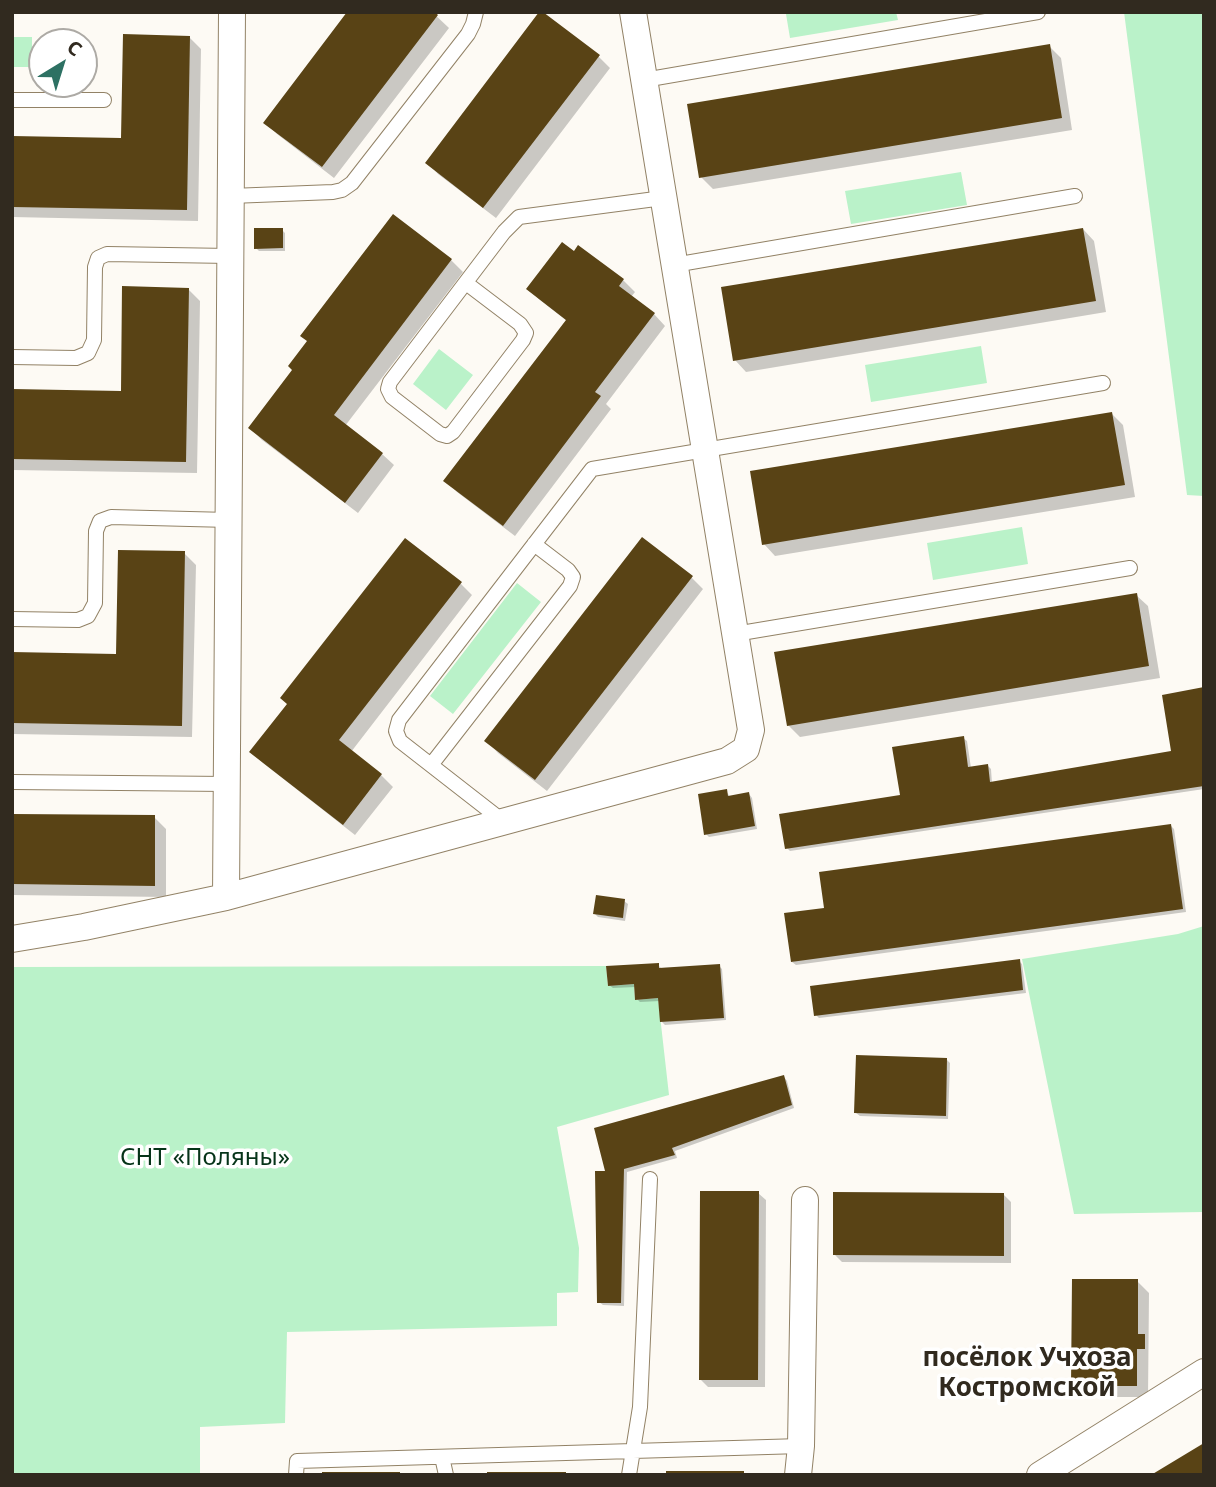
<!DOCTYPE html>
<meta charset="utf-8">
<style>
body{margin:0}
#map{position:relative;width:1216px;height:1487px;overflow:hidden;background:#fdfaf4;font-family:"Noto Sans",sans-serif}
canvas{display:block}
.frame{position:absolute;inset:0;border:14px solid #312a1f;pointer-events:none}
.north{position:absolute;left:28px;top:28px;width:70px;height:70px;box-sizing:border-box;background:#fff;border:2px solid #adaaa5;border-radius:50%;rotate:38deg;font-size:19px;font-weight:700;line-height:28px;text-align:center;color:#312a1f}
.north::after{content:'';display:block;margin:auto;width:24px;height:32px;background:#2d7163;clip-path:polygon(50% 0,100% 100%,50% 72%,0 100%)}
</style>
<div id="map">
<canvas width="1216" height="1487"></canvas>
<div class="frame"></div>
<div class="north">С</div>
</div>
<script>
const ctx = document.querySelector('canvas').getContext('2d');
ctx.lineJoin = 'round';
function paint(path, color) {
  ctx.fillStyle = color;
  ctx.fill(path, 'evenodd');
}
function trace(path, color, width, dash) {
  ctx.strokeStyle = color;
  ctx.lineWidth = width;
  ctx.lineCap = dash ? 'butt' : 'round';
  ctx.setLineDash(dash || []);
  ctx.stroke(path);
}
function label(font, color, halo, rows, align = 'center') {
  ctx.font = font + ' "Noto Sans",sans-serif';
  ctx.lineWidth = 7;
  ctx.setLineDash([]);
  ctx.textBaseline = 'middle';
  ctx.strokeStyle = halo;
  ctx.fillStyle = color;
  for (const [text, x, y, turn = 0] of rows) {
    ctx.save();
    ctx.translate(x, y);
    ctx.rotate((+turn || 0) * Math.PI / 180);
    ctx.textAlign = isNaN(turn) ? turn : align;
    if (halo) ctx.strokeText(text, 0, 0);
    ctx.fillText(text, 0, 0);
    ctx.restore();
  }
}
paint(new Path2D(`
 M 797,12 L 896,12 L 898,20 L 790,38 L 786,14 Z
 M 1124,12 L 1204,12 L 1204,496 L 1187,495 Z
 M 12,37 L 32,37 L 32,67 L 12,67 Z
 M 961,172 L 967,205 L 851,224 L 845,191 Z
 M 981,346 L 987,383 L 871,402 L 865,365 Z
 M 439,349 L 473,375 L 446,410 L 413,384 Z
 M 1022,527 L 1028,564 L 933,580 L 927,543 Z
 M 517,583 L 541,602 L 453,714 L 430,696 Z
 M 1204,926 L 1204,1212 L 1074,1214 L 1022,959 L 1178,934 Z
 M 606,966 L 608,986 L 634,984 L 635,1000 L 658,998 L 669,1095 L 557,1127 L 579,1248 L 578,1292 L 557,1293 L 557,1326 L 287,1332 L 285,1423 L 200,1427 L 200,1475 L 12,1475 L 12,967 Z`), '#baf2c9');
paint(new Path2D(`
 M 432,12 L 449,28 L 334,178 L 277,134 L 265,122 Z
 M 189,37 L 201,49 L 198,221 L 12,217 L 12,138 L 123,140 Z
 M 1049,46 L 1061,58 L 1072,130 L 713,189 L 701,177 Z
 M 598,56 L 610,68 L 496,218 L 438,174 L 427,162 Z
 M 394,217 L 451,260 L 463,272 L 345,426 L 382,454 L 394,465 L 358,513 L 262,440 L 250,428 L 294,370 Z
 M 1083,229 L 1094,241 L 1106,312 L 746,372 L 735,360 Z
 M 282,230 L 285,233 L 285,251 L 259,251 L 256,248 Z
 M 579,247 L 623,280 L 635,292 L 631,297 L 654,314 L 665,326 L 606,404 L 611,409 L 515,536 L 457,492 L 446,480 L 567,321 L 540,300 L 529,289 Z
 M 188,289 L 200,301 L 197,473 L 12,470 L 12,390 L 122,392 Z
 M 1112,414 L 1123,425 L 1135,497 L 775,556 L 764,544 Z
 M 405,540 L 461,584 L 472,595 L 351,752 L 381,775 L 393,787 L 355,835 L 263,763 L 252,752 L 289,704 Z
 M 642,540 L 692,578 L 703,589 L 547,791 L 498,753 L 487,741 Z
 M 184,553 L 196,565 L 192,737 L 12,734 L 12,654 L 118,656 Z
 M 1136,595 L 1148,606 L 1160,678 L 800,737 L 788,725 Z
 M 1204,689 L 1204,789 L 790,851 L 787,848 L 902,797 L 963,738 L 967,741 L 971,768 L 987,765 L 991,769 L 992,784 L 1173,752 Z
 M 726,791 L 730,797 L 749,794 L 752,798 L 757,829 L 709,837 L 706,834 Z
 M 12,816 L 154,817 L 166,829 L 166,897 L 12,895 Z
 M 1171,826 L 1174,829 L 1186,912 L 796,965 L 792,962 Z
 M 624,901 L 628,904 L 625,921 L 598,917 L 595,914 Z
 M 1019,961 L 1022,964 L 1026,993 L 819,1018 L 816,1015 Z
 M 658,965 L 661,968 L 719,966 L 722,969 L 726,1020 L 665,1025 L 662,1022 L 660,1001 L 640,1002 L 637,999 L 636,987 L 613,988 L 609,985 Z
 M 947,1060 L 950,1063 L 948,1119 L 860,1116 L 856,1113 Z
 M 784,1077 L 787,1081 L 794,1108 L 675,1151 L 677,1158 L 627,1172 L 624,1306 L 603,1305 L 599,1302 L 607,1173 Z
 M 758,1193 L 766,1200 L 765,1387 L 708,1387 L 700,1379 Z
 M 1004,1195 L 1011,1202 L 1011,1263 L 842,1262 L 835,1255 Z
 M 1137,1281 L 1149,1293 L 1148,1397 L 1084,1397 L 1073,1385 Z`), '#0003');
paint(new Path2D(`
 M 347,12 L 435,12 L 438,15 L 322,167 L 263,123 Z
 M 539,12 L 543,12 L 600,55 L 483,208 L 425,163 Z
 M 123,34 L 190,36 L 187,210 L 12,207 L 12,136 L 121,138 Z
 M 1050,44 L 1062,118 L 699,178 L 687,104 Z
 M 393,214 L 452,259 L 334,415 L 383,453 L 345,503 L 248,428 L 292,370 L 288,366 L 307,341 L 300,336 Z
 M 254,228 L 283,228 L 283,248 L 254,249 Z
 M 1083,228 L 1096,301 L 733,361 L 721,287 Z
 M 562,242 L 574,251 L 578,245 L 624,279 L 619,286 L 655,313 L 595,392 L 601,396 L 503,526 L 443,481 L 566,320 L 526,289 Z
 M 122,286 L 189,288 L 186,462 L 12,459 L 12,389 L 121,391 Z
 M 1112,412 L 1125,485 L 762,545 L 750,471 Z
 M 642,537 L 693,576 L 535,780 L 484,741 Z
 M 405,538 L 462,582 L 339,740 L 382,774 L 343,825 L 249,752 L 287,704 L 280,698 Z
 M 118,550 L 185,551 L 182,726 L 12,723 L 12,652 L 116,654 Z
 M 1137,593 L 1149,666 L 787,726 L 774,652 Z
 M 1204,687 L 1204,786 L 785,849 L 779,814 L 900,795 L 892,747 L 964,736 L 968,767 L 988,764 L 990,782 L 1171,751 L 1162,695 Z
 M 727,789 L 728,796 L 749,792 L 755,826 L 704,835 L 698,794 Z
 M 12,814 L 155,815 L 155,886 L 12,884 Z
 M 1171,824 L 1183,909 L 791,962 L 784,913 L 824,908 L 819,872 Z
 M 596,895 L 625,899 L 623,918 L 593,914 Z
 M 1020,959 L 1023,990 L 814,1016 L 810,986 Z
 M 659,963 L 659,968 L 720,964 L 724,1018 L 660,1022 L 658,998 L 635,1000 L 634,984 L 608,986 L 606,966 Z
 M 856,1055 L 947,1058 L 946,1116 L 854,1113 Z
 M 784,1075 L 792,1105 L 672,1148 L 675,1155 L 624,1169 L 621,1303 L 597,1303 L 595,1171 L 605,1171 L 594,1128 Z
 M 700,1191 L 759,1191 L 758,1380 L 699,1380 Z
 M 833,1192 L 1004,1193 L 1004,1256 L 833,1255 Z
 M 1072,1279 L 1138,1279 L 1138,1334 L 1145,1334 L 1145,1349 L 1137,1349 L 1137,1386 L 1071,1386 Z
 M 1204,1443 L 1204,1475 L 1151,1475 Z
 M 666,1471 L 744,1471 L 744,1475 L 666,1475 Z
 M 322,1472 L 400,1472 L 400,1475 L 322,1475 Z
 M 487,1472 L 566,1472 L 566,1475 L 487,1475 Z`), '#594315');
const service = new Path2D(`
 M 644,80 L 1038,12
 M 12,100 L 104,100
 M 231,196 L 333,192 L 342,190 L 352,183 L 468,34 L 473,24 L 476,12
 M 674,265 L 1075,196
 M 466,283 L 520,324 L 526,333 L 523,340 L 453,432 L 447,436 L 440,434 L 392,397 L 388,389 L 390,382 L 504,232 L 519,217 L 663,198
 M 12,357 L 76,358 L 88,353 L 94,340 L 95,267 L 98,258 L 107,254 L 230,256
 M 12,619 L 78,620 L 88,616 L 95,603 L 96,531 L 100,521 L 111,517 L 229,520
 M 735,634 L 1130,568
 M 431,765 L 570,586 L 573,577 L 568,570 L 534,544
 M 12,782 L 227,784
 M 504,822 L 400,741 L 396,731 L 399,720 L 592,469 L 1103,383
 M 442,1457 L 446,1475
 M 296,1475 L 297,1461 L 801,1446
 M 629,1475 L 640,1407 L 650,1179`);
const minor = new Path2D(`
 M 226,897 L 232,12
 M 12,939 L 84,927 L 226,897 L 727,761 L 746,749 L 751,730 L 633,12
 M 798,1475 L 801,1446 L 805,1200
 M 1040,1475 L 1204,1372`);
trace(service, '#928266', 16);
trace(minor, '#928266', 28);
trace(service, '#fff', 14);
trace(minor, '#fff', 26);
label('24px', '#063419', '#fff', [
 ["СНТ «Поляны»",205,1158]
]);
label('bold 26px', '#312a1f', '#fff', [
 ["посёлок Учхоза",1027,1359],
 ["Костромской",1027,1389]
]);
</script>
